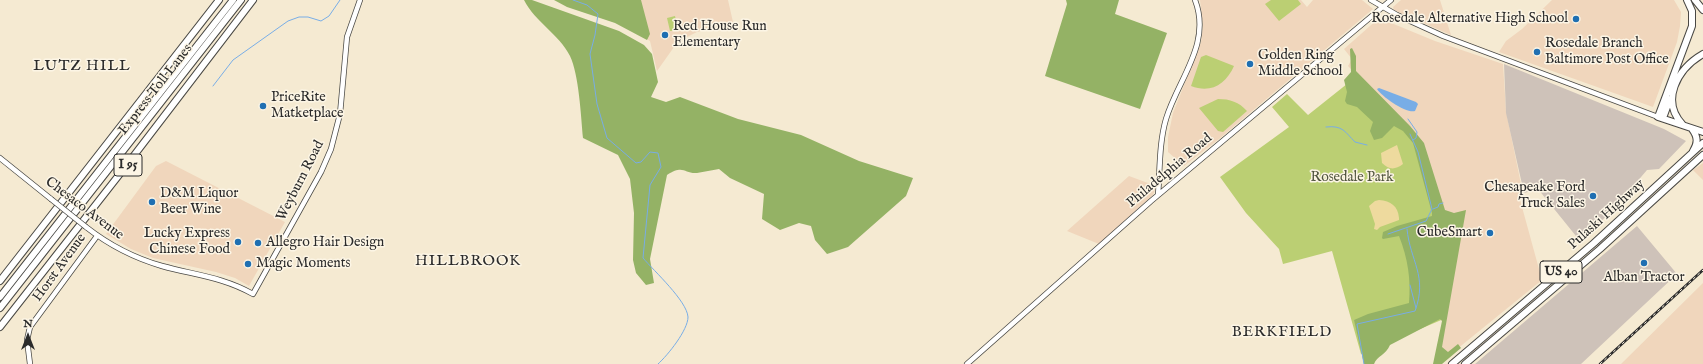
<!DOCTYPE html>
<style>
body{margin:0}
#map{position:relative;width:1703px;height:364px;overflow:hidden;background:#f5ead2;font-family:"IM FELL English",serif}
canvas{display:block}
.north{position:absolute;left:8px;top:316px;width:40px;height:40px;-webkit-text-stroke:3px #fcf5e5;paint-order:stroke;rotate:0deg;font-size:11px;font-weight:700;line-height:16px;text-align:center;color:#2b2b2b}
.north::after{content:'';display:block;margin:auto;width:14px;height:18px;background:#2b2b2b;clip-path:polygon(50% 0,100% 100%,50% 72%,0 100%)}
</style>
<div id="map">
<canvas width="1703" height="364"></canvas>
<div class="north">N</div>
</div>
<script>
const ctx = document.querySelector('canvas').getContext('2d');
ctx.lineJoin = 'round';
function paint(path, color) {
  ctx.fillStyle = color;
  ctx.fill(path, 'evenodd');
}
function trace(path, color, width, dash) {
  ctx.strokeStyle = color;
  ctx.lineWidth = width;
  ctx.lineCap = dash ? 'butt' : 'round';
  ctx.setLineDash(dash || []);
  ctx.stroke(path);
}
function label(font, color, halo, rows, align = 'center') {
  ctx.font = font + ' "IM FELL English",serif';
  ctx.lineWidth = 3;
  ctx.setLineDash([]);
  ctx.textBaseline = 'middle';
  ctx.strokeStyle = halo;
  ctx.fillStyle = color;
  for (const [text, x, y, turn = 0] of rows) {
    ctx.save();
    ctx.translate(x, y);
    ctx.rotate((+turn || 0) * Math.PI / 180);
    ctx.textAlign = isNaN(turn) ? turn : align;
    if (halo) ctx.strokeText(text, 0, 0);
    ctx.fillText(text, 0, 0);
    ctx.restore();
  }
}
paint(new Path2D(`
 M 582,0 L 728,0 L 733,22 L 732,24 L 697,32 L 685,38 L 674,47 L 657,71 L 650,41 L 583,3 Z
 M 1200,0 L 1301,0 L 1307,7 L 1313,0 L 1362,0 L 1373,9 L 1219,139 L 1184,166 L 1168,152 L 1168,137 L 1173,113 L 1201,42 L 1203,25 Z
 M 1401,0 L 1440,0 L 1451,35 L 1394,10 L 1393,7 Z
 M 1552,0 L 1674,0 L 1681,12 L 1680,26 L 1677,42 L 1653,107 L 1499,52 L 1506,41 L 1522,29 Z
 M 1379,18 L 1435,41 L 1503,64 L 1506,111 L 1523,194 L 1519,196 L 1542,280 L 1446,358 L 1441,351 L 1454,215 L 1444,212 L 1383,103 L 1348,66 L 1352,59 L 1344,49 Z
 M 166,161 L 285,222 L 249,286 L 235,278 L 216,272 L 153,258 L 131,249 L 106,234 L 156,166 Z
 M 1703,163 L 1703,180 L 1693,170 Z
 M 1129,176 L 1156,186 L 1153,195 L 1099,244 L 1067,231 Z
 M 1703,283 L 1703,364 L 1621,364 Z`), '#f0d6bc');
paint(new Path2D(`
 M 1504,64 L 1664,129 L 1686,141 L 1659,169 L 1647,170 L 1612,211 L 1580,241 L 1538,189 L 1524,193 L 1506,113 Z
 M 1637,226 L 1677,274 L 1581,364 L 1475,364 Z`), '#cec2b9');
paint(new Path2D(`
 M 1271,0 L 1298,0 L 1301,4 L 1279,21 L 1265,4 Z
 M 675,16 L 678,30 L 670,31 L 667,18 Z
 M 1206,55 L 1234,66 C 1226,84 1211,94 1191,86 L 1201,57 Z
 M 1357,76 L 1421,140 L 1444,212 L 1446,318 L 1361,354 L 1332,251 L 1283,264 L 1279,249 L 1246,213 L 1220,177 L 1289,127 L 1272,107 L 1287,94 L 1308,115 Z
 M 1218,99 C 1230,99 1239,102 1247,111 L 1223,132 L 1218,131 L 1199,108 Z`), '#bbcf73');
paint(new Path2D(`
 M 524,0 L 532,0 L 619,31 L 644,45 L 652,54 L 658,82 L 651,97 L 666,102 L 680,97 L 738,119 L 801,135 L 859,161 L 913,178 L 906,196 L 848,247 L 827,254 L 815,240 L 811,226 L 799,223 L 780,230 L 762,219 L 764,194 L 730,178 L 719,169 C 712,170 704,172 697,173 C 684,174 684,164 667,175 L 650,259 L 654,283 L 646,285 L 636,273 L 633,260 L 634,213 L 630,179 L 618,155 L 583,138 C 581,116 579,75 570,56 C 559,34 535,22 524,0 Z
 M 554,0 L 641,0 L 650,34 L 647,40 L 615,23 L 567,7 Z
 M 1066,0 L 1119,0 L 1115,14 L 1167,33 L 1140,109 L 1045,76 L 1067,4 Z
 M 1352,48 L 1356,56 L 1356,71 L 1410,126 L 1424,143 L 1445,210 L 1454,213 L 1466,210 L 1442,347 L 1448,352 L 1458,344 L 1461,348 L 1442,364 L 1433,364 L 1442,321 L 1440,319 L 1390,345 C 1386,355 1377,356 1374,364 L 1364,364 L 1354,320 L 1368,314 L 1409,303 C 1411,279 1408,259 1399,236 L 1383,239 L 1382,238 L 1383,232 L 1397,226 L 1432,216 L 1432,213 L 1413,143 L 1403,131 L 1394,126 L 1382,138 L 1374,140 L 1370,131 L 1373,122 L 1357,107 L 1347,104 L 1345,101 L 1347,92 L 1344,80 L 1351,72 L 1350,49 Z`), '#94b265');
paint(new Path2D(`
 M 1397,145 L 1403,164 C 1395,170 1389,170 1382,163 L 1381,153 Z
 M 1379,200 C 1391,201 1398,206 1399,218 L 1399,220 L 1380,227 L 1377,230 L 1374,229 L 1375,224 L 1369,206 L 1375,201 Z`), '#eeda9e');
paint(new Path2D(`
 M 1379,88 L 1416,102 L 1418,104 L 1415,111 C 1407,114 1382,97 1377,89 Z`), '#78ade6');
trace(new Path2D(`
 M 573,0 L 587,5 L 598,14 L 595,35 L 590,54 L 597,104 L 607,138 L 636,163 L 641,162 L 650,152 L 658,153 L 661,167 L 650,185 L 643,258 C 654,271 687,301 688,317 C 688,330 668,355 658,364
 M 213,86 L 233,60 L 288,21 L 299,17 L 308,17 L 321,21 L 329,16 L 340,0
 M 1408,119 L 1417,132 L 1416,138 L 1413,140
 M 1326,127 C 1343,125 1345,132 1355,142 L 1367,145
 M 1433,209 L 1438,207 L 1439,204 L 1443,203
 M 1388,234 L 1426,221 L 1432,209 L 1418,152 L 1410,134
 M 1410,285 L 1416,308
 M 1364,364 L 1357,324 L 1415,311 C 1428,276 1410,261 1407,229`), '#78ade6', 1);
const secondary = new Path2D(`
 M 1371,0 L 1397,15 L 1443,36 L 1658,117
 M 0,158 L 51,199
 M 1158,195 C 1160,170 1159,143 1166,119 C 1178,79 1212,44 1195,0
 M 86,227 C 109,245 134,258 162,266 C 195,275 223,277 253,294 L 321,172 L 331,149 L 340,114 L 347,37 L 360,0
 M 30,364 L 27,340 L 30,327 L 97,236
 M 967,364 L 1151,201 L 1391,0`);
const highway = new Path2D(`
 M 1687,0 L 1692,11 L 1692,26 L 1658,117 L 1703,132
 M 1695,0 L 1703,10
 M 1663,118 L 1670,99
 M 1683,125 C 1660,101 1677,69 1703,54
 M 1692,129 C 1698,137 1698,143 1693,151
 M 0,281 L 219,0
 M 0,297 L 233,0
 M 0,308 L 241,0
 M 0,327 L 119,175 L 253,0
 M 1452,364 L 1594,243 L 1703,143
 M 1465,364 L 1600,249 L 1703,155`);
trace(secondary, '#494844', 6);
trace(highway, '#494844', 8);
trace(secondary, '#fff', 4.5);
trace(highway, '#fff', 6);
const rail = new Path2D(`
 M 1600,364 L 1703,270`);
trace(rail, '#2b2b2b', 2.5);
trace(rail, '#fcf5e5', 1, [3]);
const secondaryBridge = new Path2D(`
 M 51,199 L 86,227`);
trace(secondaryBridge, '#494844', 6, []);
trace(secondaryBridge, '#fff', 4.5);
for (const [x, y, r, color] of [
 [1576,19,4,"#1f6fb2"],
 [665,35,4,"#1f6fb2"],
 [1537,52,4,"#1f6fb2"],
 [1250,64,4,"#1f6fb2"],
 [263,106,4,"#1f6fb2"],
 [1593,196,4,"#1f6fb2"],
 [152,202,4,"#1f6fb2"],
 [1490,233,4,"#1f6fb2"],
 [238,242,4,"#1f6fb2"],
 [258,243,4,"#1f6fb2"],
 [1644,263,4,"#1f6fb2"],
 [248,264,4,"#1f6fb2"]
]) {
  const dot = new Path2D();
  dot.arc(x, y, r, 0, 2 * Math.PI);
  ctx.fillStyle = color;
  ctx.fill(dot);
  trace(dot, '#fcf5e5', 1.5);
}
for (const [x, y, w] of [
 [128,165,28],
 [1561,272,42]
]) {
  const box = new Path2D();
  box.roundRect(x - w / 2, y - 11, w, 22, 3);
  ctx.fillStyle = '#fcf5e5';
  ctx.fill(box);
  trace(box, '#2b2b2b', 1);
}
label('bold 13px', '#2b2b2b', null, [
 ["I 95",128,165],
 ["US 40",1561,272]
]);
label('14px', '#2b2b2b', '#fcf5e5', [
 ["Rosedale Alternative High School",1568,19,"right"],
 ["Red House Run",673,27],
 ["Elementary",673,43],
 ["Rosedale Branch",1545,44],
 ["Baltimore Post Office",1545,60],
 ["Golden Ring",1258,56],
 ["Middle School",1258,72],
 ["PriceRite",271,98],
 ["Matketplace",271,114],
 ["Chesapeake Ford",1585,188,"right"],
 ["Truck Sales",1585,204,"right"],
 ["D&M Liquor",160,194],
 ["Beer Wine",160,210],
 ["CubeSmart",1482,233,"right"],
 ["Lucky Express",230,234,"right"],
 ["Chinese Food",230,250,"right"],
 ["Allegro Hair Design",266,243],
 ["Magic Moments",256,264],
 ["Alban Tractor",1644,278,"center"]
], 'left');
label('14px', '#2b2b2b', '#fcf5e5', [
 ["Express Toll Lanes",156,90,-52],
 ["Philadelphia Road",1170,171,-40],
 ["Weyburn Road",301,181,-63],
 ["Chesaco Avenue",84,209,37],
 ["Pulaski Highway",1607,215,-42],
 ["Horst Avenue",60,268,-54]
]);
label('14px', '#4f543d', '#fcf5e5', [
 ["Rosedale Park",1352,178]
]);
ctx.letterSpacing = '1px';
label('15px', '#2b2b2b', '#fcf5e5', [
 ["LUTZ HILL",82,67],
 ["HILLBROOK",468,262],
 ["BERKFIELD",1282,333]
]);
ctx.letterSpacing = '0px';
</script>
